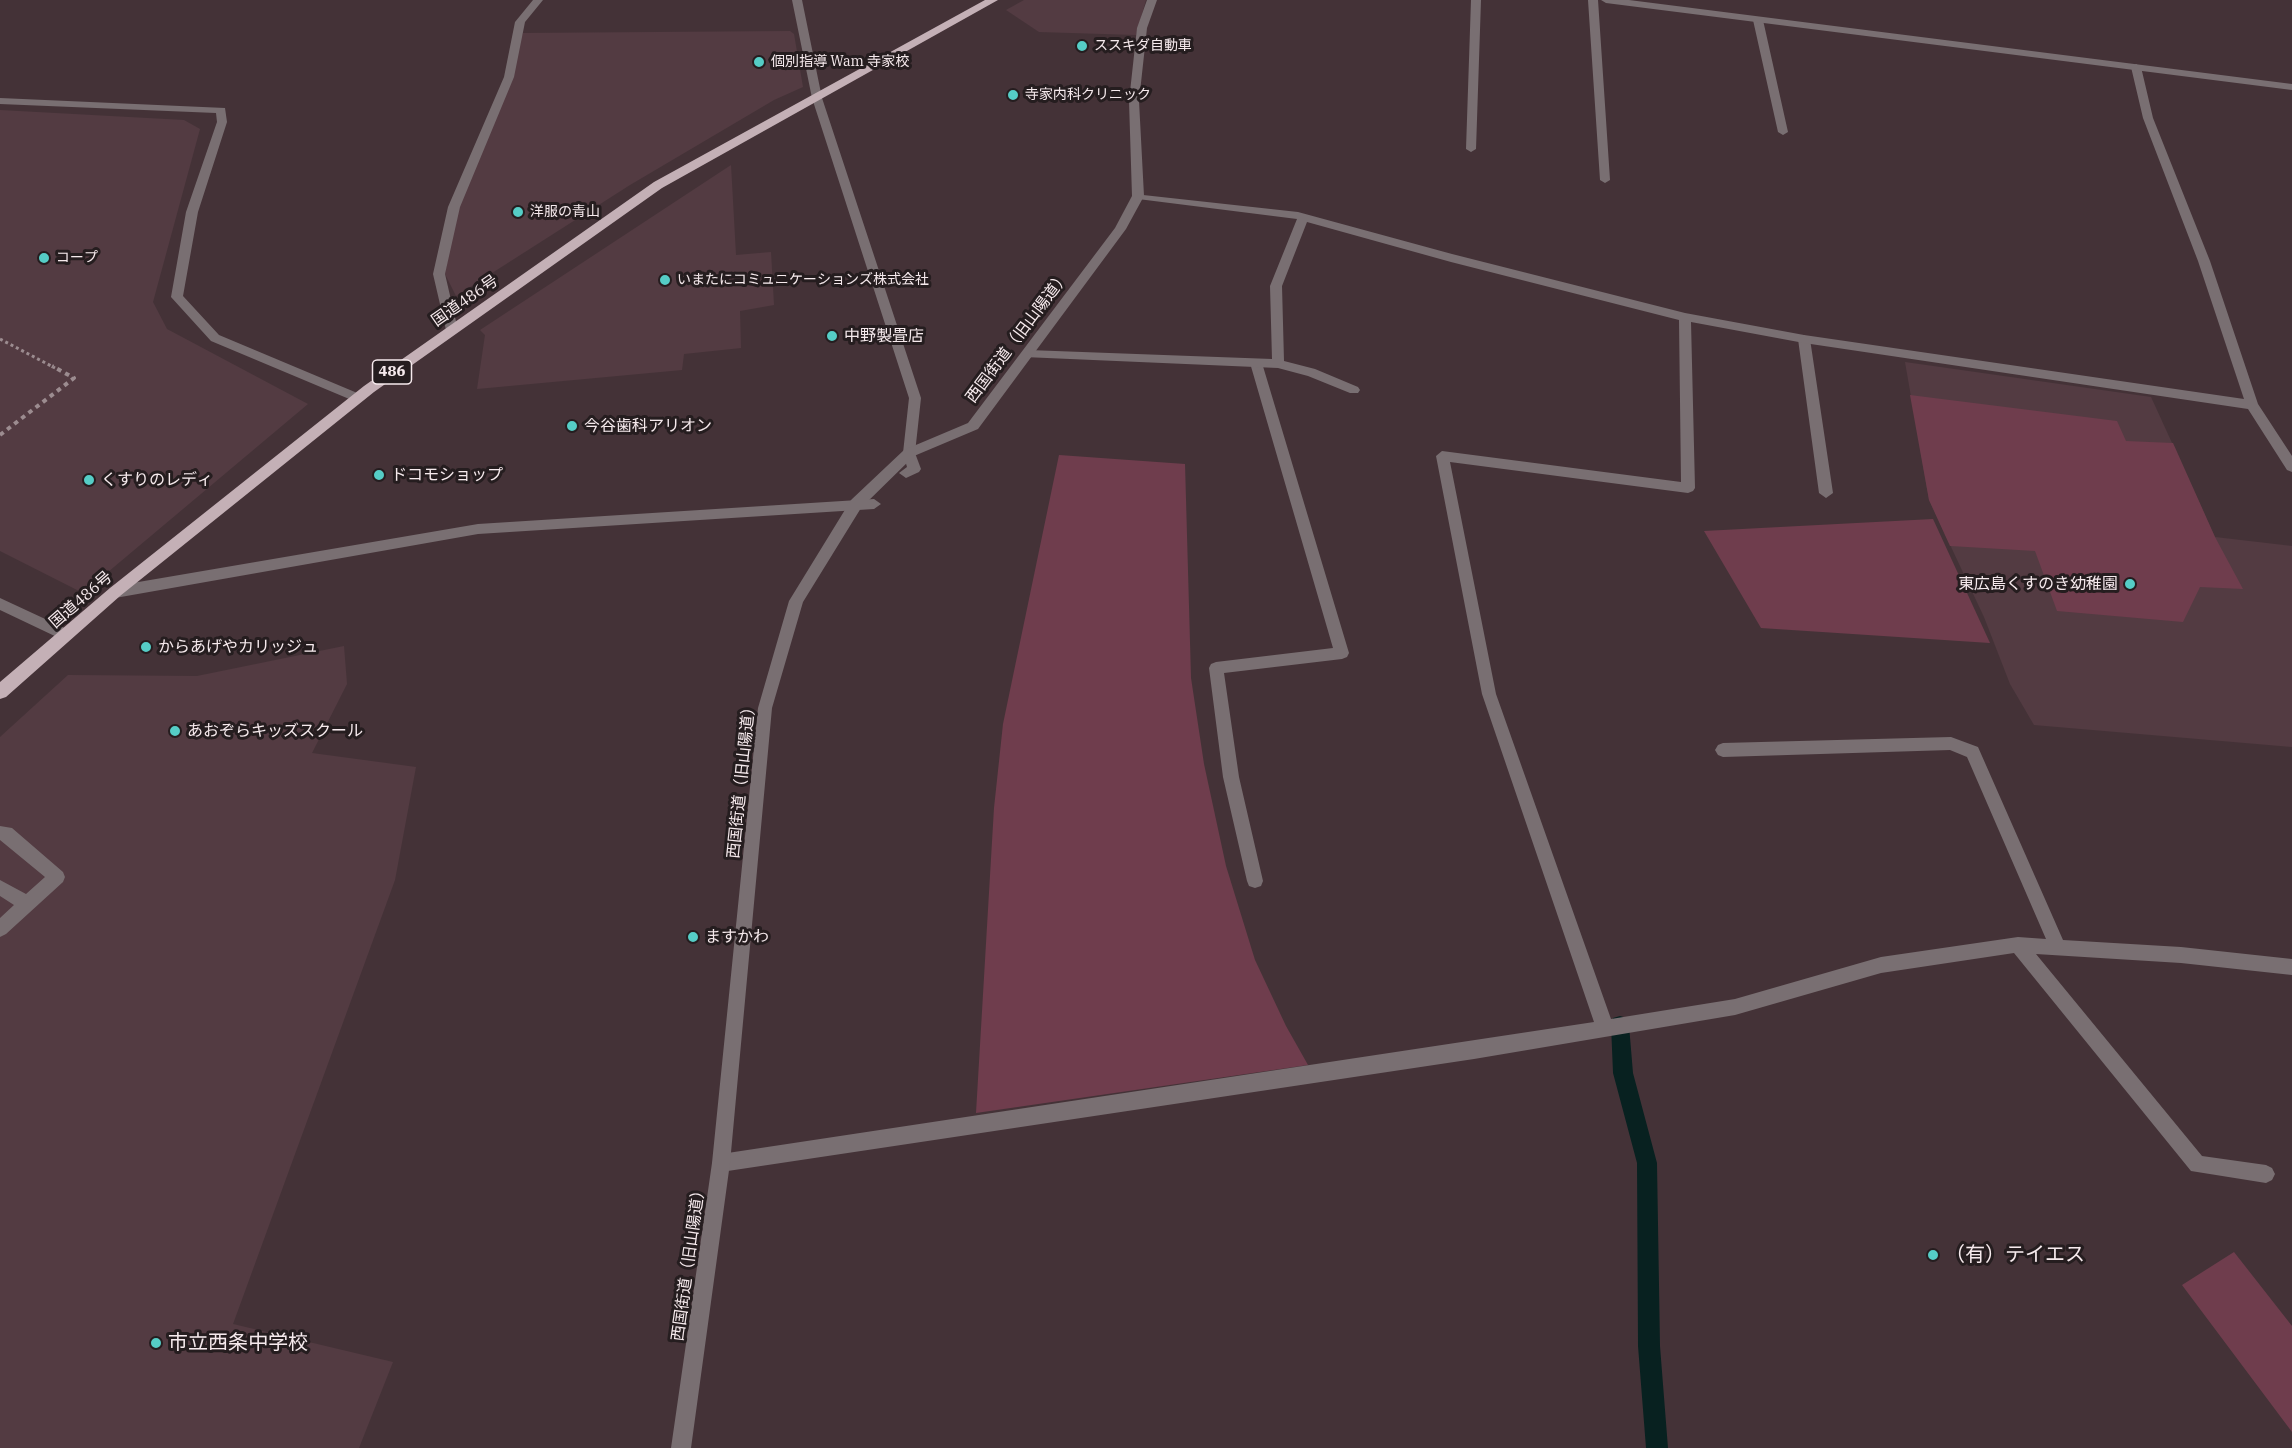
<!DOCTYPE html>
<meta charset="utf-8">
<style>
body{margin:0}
canvas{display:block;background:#443237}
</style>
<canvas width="2292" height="1448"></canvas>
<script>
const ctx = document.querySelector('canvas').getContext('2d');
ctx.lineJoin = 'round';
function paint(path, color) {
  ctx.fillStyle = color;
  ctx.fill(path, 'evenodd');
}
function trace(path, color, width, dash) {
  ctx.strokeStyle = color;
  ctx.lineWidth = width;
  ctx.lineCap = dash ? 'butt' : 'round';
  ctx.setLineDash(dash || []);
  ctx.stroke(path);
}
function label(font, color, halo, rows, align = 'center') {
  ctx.font = font + ' "IBM Plex Serif","Noto Sans JP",serif';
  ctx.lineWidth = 6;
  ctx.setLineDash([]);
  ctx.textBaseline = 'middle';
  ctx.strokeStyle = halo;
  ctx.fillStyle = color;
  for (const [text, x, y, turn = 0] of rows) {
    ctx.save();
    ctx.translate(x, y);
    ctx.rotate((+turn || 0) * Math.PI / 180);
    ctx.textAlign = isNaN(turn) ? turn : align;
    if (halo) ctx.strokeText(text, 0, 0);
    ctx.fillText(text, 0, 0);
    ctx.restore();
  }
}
paint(new Path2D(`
 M 1024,0 L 1146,0 L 1136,35 L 1039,32 L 1006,10 Z
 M 790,31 L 794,34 L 803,87 L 774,100 L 630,185 L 456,296 L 445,274 L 456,214 L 523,33 Z
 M 0,110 L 184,120 L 200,129 L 153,302 L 167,329 L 308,404 L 83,593 L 0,551 Z
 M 731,165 L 736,255 L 771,252 L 774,305 L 740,311 L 741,348 L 684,354 L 682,370 L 477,389 L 485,335 L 480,330 Z
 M 1905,362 L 2151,397 L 2215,537 L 2292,546 L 2292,747 L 2034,725 L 2010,684 L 1984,617 L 1929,500 Z
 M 344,646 L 347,684 L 312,753 L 416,767 L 395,880 L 233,1324 L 393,1362 L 359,1448 L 0,1448 L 0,737 L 68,675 L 197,676 Z`), '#533b42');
paint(new Path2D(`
 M 1910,395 L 2117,421 L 2126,441 L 2173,443 L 2215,537 L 2243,589 L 2200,587 L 2183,622 L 2057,611 L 2035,551 L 1950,546 L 1929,500 Z
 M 1059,455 L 1185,464 L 1191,678 L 1204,764 L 1226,866 L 1255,960 L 1286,1026 L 1308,1065 L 976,1113 L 994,808 L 1003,724 Z
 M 1933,519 L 1990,643 L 1761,628 L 1704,531 Z
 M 2234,1252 L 2292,1326 L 2292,1432 L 2182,1285 Z`), '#6f3d4d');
paint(new Path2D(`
 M 1620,1016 L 1627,1018 L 1629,1025 L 1633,1073 L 1657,1163 L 1660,1346 L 1668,1448 L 1646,1448 L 1638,1346 L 1637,1163 L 1613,1073 L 1611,1025 L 1613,1018 Z`), '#082120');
trace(new Path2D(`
 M 0,339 L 55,368`), '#9c8c90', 3, [3, 3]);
trace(new Path2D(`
 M 0,435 L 74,378 L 52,366`), '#9c8c90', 4, [4.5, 4.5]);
paint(new Path2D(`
 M 1804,335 L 1810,339 L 1833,493 L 1826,498 L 1819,493 L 1798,339 Z
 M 1256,359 L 1262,363 L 1349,653 L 1347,657 L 1342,659 L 1224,673 L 1239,777 L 1263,881 L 1261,886 L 1255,888 L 1249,886 L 1247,881 L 1223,777 L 1209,668 L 1211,664 L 1216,662 L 1333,648 L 1250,363 Z
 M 0,826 L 12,828 L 63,872 L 65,877 L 63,882 L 6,934 L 0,937 L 0,918 L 14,905 L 0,896 L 0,880 L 26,894 L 45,877 L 0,840 Z`), '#796f72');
paint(new Path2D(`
 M 533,0 L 543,0 L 525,22 L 514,77 L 460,207 L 445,274 L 458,330 L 452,334 L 446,330 L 433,274 L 448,207 L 504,77 L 515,22 Z
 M 792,0 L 802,0 L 822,98 L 921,398 L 915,453 L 921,469 L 919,472 L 906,478 L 899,473 L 907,467 L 903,453 L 909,398 L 812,98 Z
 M 1471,0 L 1481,0 L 1476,149 L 1471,152 L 1466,149 Z
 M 1588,0 L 1598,0 L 1610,180 L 1605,183 L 1600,180 Z
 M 1758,17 L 1763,20 L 1788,132 L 1783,135 L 1778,132 L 1753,20 Z
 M 2136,64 L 2141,67 L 2153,118 L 2210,261 L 2258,404 L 2292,456 L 2292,472 L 2287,470 L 2248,409 L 1804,343 L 1691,322 L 1695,488 L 1693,491 L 1688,493 L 1450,462 L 1496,694 L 1611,1019 L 1735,999 L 1881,957 L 2018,937 L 2046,939 L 1967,757 L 1950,750 L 1723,757 L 1718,755 L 1715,750 L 1718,745 L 1723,743 L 1951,737 L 1978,747 L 2063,940 L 2181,947 L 2292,959 L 2292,975 L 2181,963 L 2036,954 L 2202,1156 L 2266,1165 L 2272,1168 L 2275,1174 L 2272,1180 L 2266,1183 L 2191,1171 L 2014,953 L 1881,973 L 1735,1015 L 1474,1059 L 721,1172 L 715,1169 L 712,1163 L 715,1157 L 721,1154 L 1594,1022 L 1482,694 L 1436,456 L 1442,451 L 1681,482 L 1679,320 L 1451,262 L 1307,222 L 1282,286 L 1284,361 L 1315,369 L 1358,387 L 1360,390 L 1358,393 L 1350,393 L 1308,376 L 1278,368 L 1024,357 L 1024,351 L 1028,350 L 1272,359 L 1270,286 L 1297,219 L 1138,199 L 1132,196 L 1134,194 L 1298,212 L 1452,254 L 1685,313 L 1804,335 L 2244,399 L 2198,261 L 2143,118 L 2131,67 Z
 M 0,98 L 225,108 L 227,122 L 198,212 L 183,296 L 219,335 L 362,395 L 364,398 L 362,401 L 354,401 L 211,341 L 171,297 L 186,212 L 217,122 L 216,113 L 0,104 Z
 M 874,499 L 881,504 L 874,509 L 478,534 L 115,598 L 110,596 L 108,592 L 110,588 L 115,586 L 478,524 Z
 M 0,598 L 71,631 L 73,635 L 71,639 L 61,639 L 0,610 Z`), '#796f72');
paint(new Path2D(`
 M 1147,0 L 1157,0 L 1147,28 L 1139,101 L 1144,196 L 1126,229 L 978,429 L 914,456 L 861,508 L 803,602 L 772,708 L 730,1163 L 691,1448 L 671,1448 L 712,1163 L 758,708 L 789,601 L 851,500 L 904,450 L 968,423 L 1115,228 L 1132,196 L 1129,101 L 1137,28 Z
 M 1601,0 L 1629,0 L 2292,84 L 2292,90 L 1606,3 Z`), '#796f72');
paint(new Path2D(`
 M 985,0 L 998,0 L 662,188 L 374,392 L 120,596 L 6,697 L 0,699 L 0,682 L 110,588 L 364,386 L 654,182 Z`), '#c4b0b6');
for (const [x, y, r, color] of [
 [1082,46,6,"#55cdc6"],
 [759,62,6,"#55cdc6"],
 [1013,95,6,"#55cdc6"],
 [518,212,6,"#55cdc6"],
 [44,258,6,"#55cdc6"],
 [665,280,6,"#55cdc6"],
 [832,336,6,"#55cdc6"],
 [572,426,6,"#55cdc6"],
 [379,475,6,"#55cdc6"],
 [89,480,6,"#55cdc6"],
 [2130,584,6,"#55cdc6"],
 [146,647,6,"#55cdc6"],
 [175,731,6,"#55cdc6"],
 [693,937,6,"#55cdc6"],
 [1933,1255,6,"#55cdc6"],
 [156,1343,6,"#55cdc6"]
]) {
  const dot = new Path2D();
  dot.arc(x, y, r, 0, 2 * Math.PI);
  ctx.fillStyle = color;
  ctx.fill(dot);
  trace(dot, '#251d1f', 2);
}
label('14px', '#f6eaed', '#251d1f', [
 ["ススキダ自動車",1094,46],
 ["個別指導 Wam 寺家校",771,62],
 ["寺家内科クリニック",1025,95],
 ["洋服の青山",530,212],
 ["コープ",56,258],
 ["いまたにコミュニケーションズ株式会社",677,280]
], 'left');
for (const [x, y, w] of [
 [392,372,39]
]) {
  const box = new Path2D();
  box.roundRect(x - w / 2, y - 12, w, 24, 4.5);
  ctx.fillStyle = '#251d1f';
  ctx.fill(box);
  trace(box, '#f6eaed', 1.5);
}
label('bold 15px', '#f6eaed', null, [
 ["486",392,372]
]);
label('16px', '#f6eaed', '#251d1f', [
 ["国道486号",465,301,-35],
 ["西国街道（旧山陽道）",1018,337,-53],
 ["国道486号",81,600,-41],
 ["西国街道（旧山陽道）",742,779,-84],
 ["西国街道（旧山陽道）",689,1262,-82]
]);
label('16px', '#f6eaed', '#251d1f', [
 ["中野製畳店",844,336],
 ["今谷歯科アリオン",584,426],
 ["ドコモショップ",391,475],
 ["くすりのレディ",101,480],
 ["東広島くすのき幼稚園",2118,584,"right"],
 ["からあげやカリッジュ",158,647],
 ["あおぞらキッズスクール",187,731],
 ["ますかわ",705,937]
], 'left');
label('20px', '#f6eaed', '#251d1f', [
 ["（有）テイエス",1945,1255],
 ["市立西条中学校",168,1343]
], 'left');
</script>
